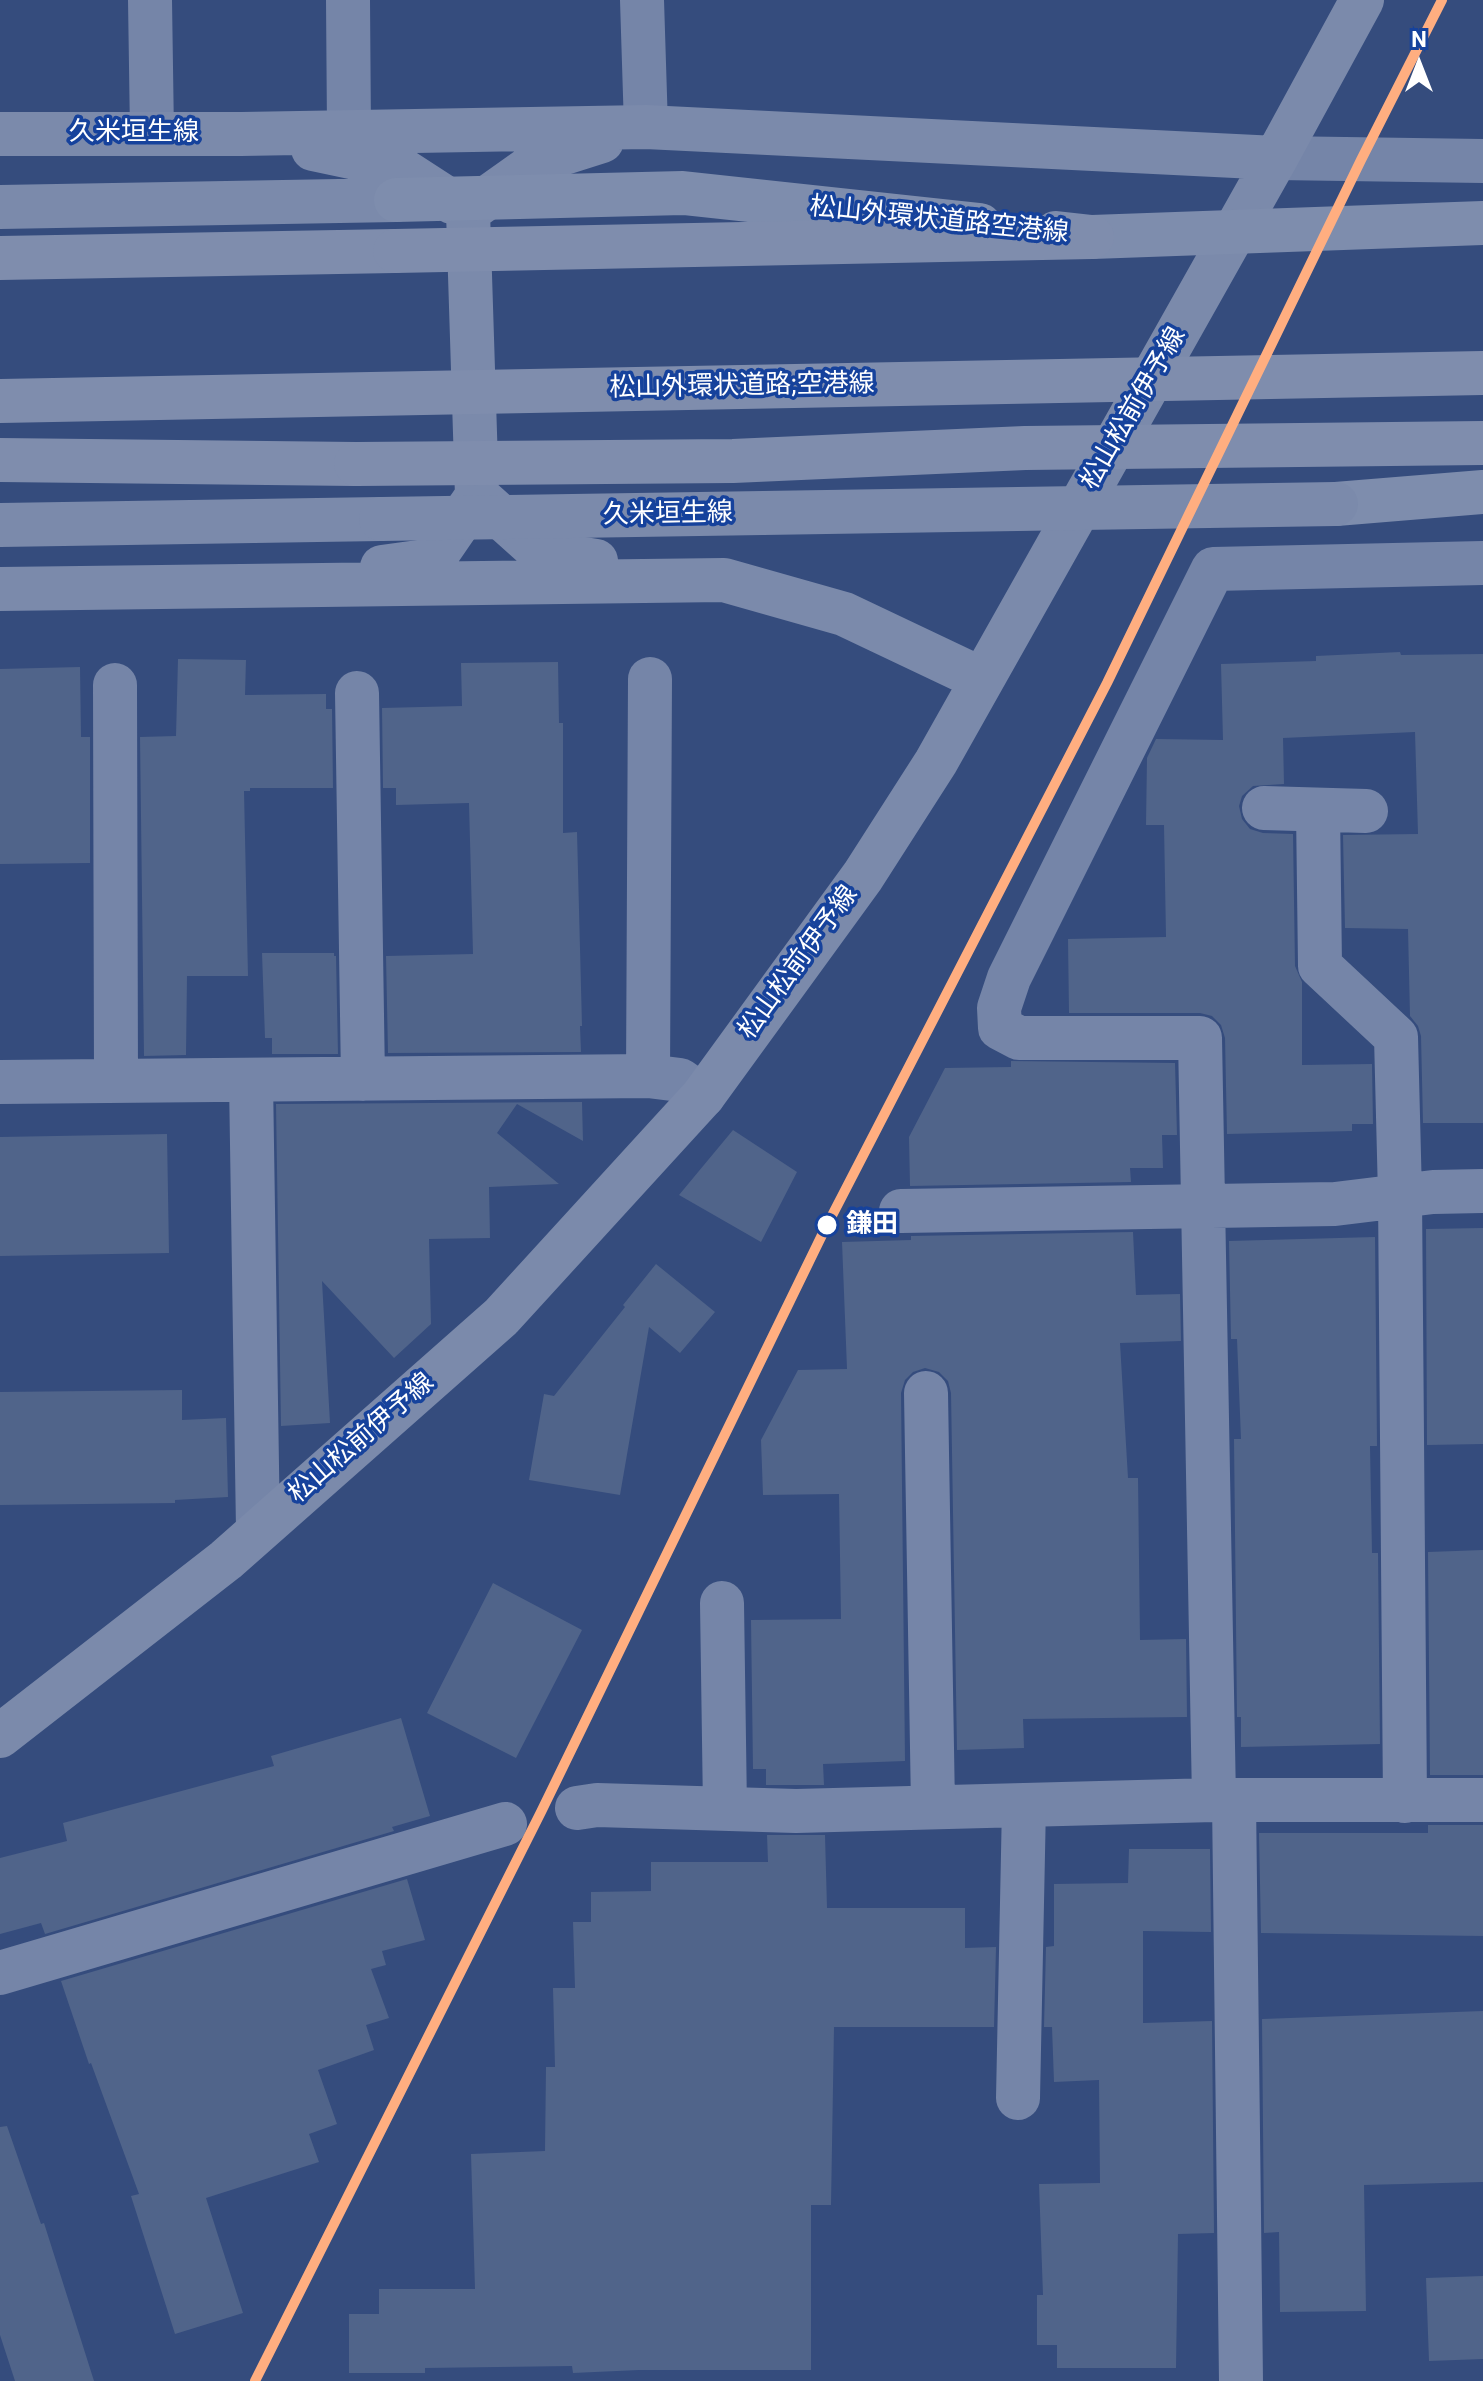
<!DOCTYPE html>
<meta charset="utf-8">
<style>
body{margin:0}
#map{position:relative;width:1483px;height:2381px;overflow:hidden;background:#354c7d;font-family:Roboto,sans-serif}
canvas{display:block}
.north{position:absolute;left:1379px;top:24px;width:80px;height:80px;-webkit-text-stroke:6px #16429c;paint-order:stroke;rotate:0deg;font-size:22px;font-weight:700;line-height:32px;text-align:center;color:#fff}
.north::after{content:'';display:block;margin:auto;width:28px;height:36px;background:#fff;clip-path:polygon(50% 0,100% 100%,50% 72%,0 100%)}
</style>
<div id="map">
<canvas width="1483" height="2381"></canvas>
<div class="north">N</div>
</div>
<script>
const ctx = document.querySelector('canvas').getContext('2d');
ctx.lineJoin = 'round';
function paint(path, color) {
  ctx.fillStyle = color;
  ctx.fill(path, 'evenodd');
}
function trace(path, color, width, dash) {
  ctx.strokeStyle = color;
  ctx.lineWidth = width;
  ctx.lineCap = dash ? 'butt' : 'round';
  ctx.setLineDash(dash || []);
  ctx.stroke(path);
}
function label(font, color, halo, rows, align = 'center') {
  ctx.font = font + ' Roboto,"Noto Sans JP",sans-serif';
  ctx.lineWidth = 7;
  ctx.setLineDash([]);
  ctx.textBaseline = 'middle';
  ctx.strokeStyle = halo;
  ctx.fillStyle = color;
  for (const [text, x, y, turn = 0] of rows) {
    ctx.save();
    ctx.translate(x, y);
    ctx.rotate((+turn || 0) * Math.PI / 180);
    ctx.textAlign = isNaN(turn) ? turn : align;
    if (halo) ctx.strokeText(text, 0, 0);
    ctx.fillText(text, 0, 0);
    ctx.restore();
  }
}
paint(new Path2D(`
 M 1400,652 L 1401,655 L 1483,654 L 1483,1123 L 1423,1123 L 1421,1036 L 1418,1026 L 1410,1016 L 1408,929 L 1345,928 L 1343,835 L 1418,834 L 1415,732 L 1283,738 L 1284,784 L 1253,786 L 1242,796 L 1239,806 L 1242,819 L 1250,829 L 1263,833 L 1293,834 L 1295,966 L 1302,982 L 1302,1065 L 1372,1064 L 1373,1124 L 1352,1124 L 1352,1131 L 1227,1134 L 1225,1038 L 1221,1025 L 1212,1016 L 1200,1013 L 1069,1013 L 1068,939 L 1166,937 L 1164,825 L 1146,825 L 1147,758 L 1156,739 L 1223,740 L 1221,664 L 1316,661 L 1316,656 Z
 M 178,659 L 246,660 L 245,695 L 326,694 L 326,709 L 332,709 L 333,788 L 250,788 L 250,791 L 244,791 L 248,976 L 187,976 L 186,1055 L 144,1056 L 140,737 L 176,736 Z
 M 558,662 L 559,723 L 563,723 L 563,833 L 577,832 L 582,1026 L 580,1026 L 581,1052 L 388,1053 L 386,956 L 473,954 L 469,803 L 396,805 L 396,788 L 383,788 L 382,708 L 462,706 L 461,663 Z
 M 80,667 L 81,737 L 90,737 L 90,863 L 0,864 L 0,669 Z
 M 262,953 L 334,953 L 334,956 L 336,956 L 338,1054 L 272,1054 L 272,1038 L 265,1038 Z
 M 1011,1061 L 1175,1063 L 1177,1135 L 1162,1135 L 1163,1168 L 1130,1168 L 1131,1182 L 910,1186 L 909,1137 L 945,1068 L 1011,1067 Z
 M 582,1102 L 583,1141 L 517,1104 L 497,1133 L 559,1184 L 489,1187 L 490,1238 L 429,1239 L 431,1324 L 394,1358 L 322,1281 L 330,1423 L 281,1426 L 276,1104 Z
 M 733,1130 L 797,1172 L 761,1242 L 679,1195 Z
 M 167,1134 L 169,1253 L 0,1256 L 0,1137 Z
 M 1483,1228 L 1483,1444 L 1427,1445 L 1426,1229 Z
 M 1133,1232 L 1136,1295 L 1180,1294 L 1181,1341 L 1120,1343 L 1128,1478 L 1138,1478 L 1140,1640 L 1186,1639 L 1187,1717 L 1023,1719 L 1024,1748 L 957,1750 L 951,1393 L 948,1381 L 939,1372 L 925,1368 L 913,1372 L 905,1380 L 901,1393 L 905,1761 L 823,1764 L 824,1785 L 766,1785 L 766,1769 L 753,1769 L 751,1620 L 841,1619 L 839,1494 L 763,1495 L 761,1440 L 798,1370 L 847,1369 L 842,1242 L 911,1240 L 911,1236 Z
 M 1375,1237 L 1377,1446 L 1370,1446 L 1372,1553 L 1378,1553 L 1380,1744 L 1241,1747 L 1241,1717 L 1237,1717 L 1234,1439 L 1241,1439 L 1237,1339 L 1231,1339 L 1229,1241 Z
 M 656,1264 L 715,1312 L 680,1353 L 649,1327 L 620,1495 L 529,1480 L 544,1394 L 554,1396 L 625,1307 L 623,1305 Z
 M 182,1390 L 182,1420 L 226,1418 L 228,1497 L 175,1500 L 175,1503 L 0,1505 L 0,1392 Z
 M 1483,1550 L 1483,1775 L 1430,1775 L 1428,1552 Z
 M 493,1583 L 582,1630 L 516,1758 L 427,1713 Z
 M 401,1718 L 430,1816 L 392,1827 L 394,1831 L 45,1934 L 41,1923 L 0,1934 L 0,1858 L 67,1841 L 63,1823 L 274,1766 L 271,1756 Z
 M 1428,1825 L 1483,1825 L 1483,1936 L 1261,1933 L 1259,1833 L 1428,1833 Z
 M 767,1835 L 825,1835 L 827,1908 L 965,1908 L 965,1948 L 996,1947 L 994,2027 L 834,2027 L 831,2205 L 811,2205 L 811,2370 L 639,2370 L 573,2373 L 572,2366 L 425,2368 L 425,2373 L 349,2373 L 349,2314 L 379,2314 L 379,2289 L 475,2289 L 471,2154 L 545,2151 L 546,2067 L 555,2067 L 553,1988 L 575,1988 L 573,1922 L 591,1922 L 591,1892 L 651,1891 L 651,1862 L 768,1862 Z
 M 1129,1849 L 1210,1849 L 1211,1932 L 1143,1931 L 1143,2023 L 1212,2021 L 1214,2233 L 1178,2234 L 1176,2368 L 1057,2368 L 1057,2345 L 1037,2345 L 1037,2295 L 1043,2295 L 1039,2184 L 1100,2183 L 1099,2080 L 1054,2082 L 1052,2027 L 1044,2027 L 1046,1947 L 1054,1946 L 1054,1884 L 1128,1883 Z
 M 407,1879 L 425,1940 L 382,1951 L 386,1965 L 371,1969 L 389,2018 L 366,2025 L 374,2050 L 318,2070 L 337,2124 L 309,2134 L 319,2162 L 206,2198 L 243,2313 L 175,2334 L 131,2196 L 139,2194 L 91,2063 L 89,2064 L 61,1981 Z
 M 1483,2011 L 1483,2182 L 1364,2185 L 1366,2311 L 1280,2312 L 1279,2232 L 1264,2233 L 1262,2019 Z
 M 7,2126 L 41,2224 L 44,2223 L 94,2381 L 15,2381 L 0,2335 L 0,2127 Z
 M 1483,2276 L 1483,2359 L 1429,2361 L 1426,2278 Z`), '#50648a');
trace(new Path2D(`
 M 150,0 L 152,133
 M 348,0 L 349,131
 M 642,0 L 646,127
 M 115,685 L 116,1081
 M 357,693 L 363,1079
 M 1264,808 L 1366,811
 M 1318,810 L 1320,966 L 1396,1037 L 1400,1195 L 1405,1801
 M 648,1076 L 650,679
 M 251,1080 L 258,1530
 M 0,1082 L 648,1076 L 680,1080 L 703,1096
 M 901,1211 L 1335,1204 L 1433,1192 L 1483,1191
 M 926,1393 L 933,1807
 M 722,1603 L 725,1809
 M 1214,1800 L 1200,1038 L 1019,1038 L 1000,1028 L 999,1008 L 1009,978 L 1213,569 L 1483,563
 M 1234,1800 L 1241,2381
 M 577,1808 L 597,1805 L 796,1811 L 1214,1800 L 1483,1800
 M 0,1973 L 505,1824
 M 1018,2098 L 1024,1805`), '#7585a8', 44);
trace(new Path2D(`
 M 1276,158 L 1483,161`), '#7585a8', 44);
trace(new Path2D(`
 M 0,134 L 241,134 L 646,127 L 1276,158
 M 313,149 L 398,167 L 452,202
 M 0,207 L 396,200
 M 470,210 L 539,161 L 602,141
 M 482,500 L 540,552 L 596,561
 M 0,525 L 381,519
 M 382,567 L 433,560 L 477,496 L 468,212
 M 0,589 L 724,580 L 844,614 L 981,679
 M 0,1736 L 226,1560 L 501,1317 L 703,1096 L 863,876 L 936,762 L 1276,158 L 1362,0`), '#7b8aab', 44);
trace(new Path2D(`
 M 1336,504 L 1483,492`), '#7e8dad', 44);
trace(new Path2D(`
 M 0,258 L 395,251
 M 0,460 L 356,464`), '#7f8dad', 44);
trace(new Path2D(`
 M 381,519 L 1336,504`), '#7b8aab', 44);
trace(new Path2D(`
 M 396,200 L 683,193 L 980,225
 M 1056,233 L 1092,237 L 1483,223`), '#7e8dad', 44);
trace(new Path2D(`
 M 395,251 L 1092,237
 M 0,401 L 1483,373
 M 356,464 L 733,461 L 1025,448 L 1483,443`), '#7f8dad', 44);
trace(new Path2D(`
 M 255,2381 L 541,1812 L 823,1233 L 1107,683 L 1361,160 L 1442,0`), '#ffae80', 10);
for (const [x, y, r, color] of [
 [827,1225,11,"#fff"]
]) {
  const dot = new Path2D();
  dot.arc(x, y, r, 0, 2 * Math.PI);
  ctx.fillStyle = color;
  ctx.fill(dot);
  trace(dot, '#16429c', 3);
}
label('26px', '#fff', '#16429c', [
 ["久米垣生線",134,133],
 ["松山外環状道路空港線",939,221,6],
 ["松山外環状道路;空港線",742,387,-1],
 ["松山松前伊予線",1134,409,-60],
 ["久米垣生線",668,515,-1],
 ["松山松前伊予線",799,963,-54],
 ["松山松前伊予線",362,1439,-41]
]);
label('bold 26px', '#fff', '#16429c', [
 ["鎌田",846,1225]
], 'left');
</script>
